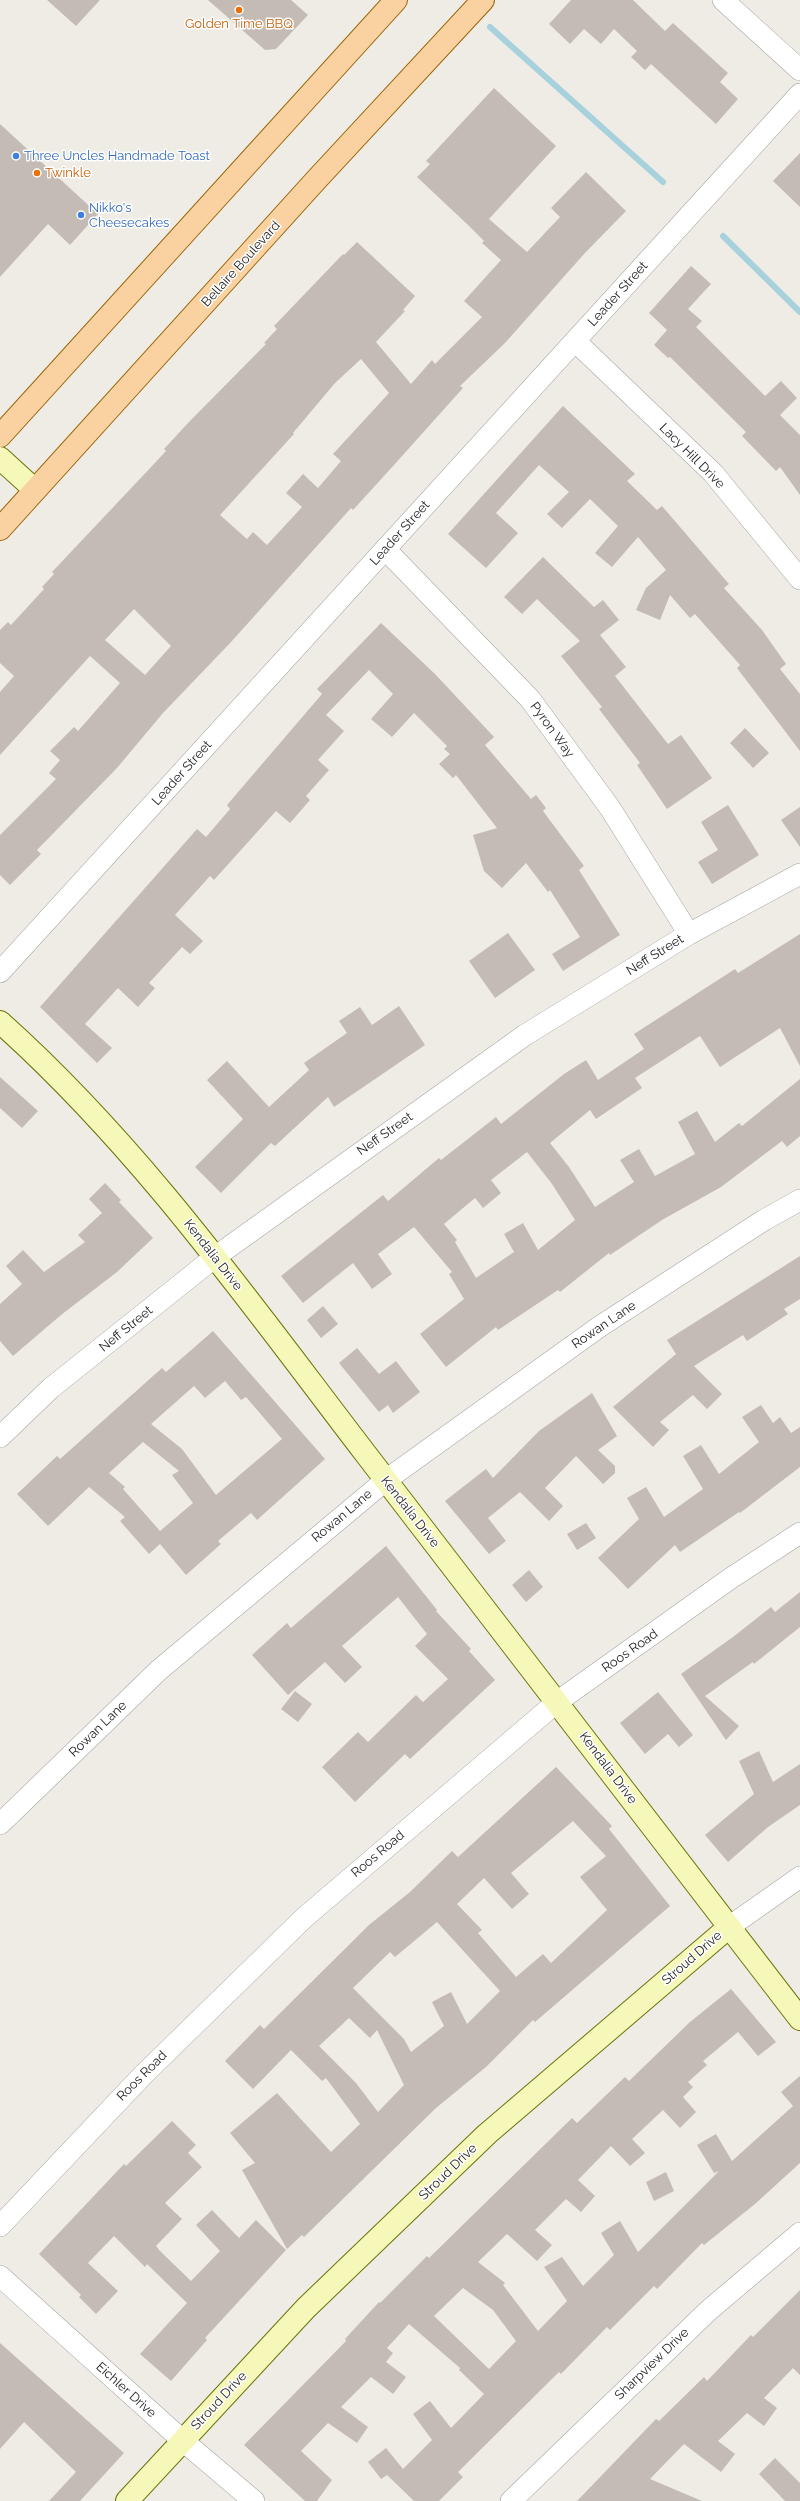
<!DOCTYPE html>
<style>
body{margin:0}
canvas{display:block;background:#efece5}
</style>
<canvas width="800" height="2501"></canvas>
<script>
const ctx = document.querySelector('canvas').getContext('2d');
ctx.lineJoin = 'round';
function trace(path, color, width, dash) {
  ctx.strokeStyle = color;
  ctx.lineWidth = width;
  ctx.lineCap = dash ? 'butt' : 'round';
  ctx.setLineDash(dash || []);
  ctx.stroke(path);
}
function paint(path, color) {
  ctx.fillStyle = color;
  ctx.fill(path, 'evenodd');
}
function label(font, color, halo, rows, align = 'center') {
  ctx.font = font + ' Raleway,sans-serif';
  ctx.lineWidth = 3;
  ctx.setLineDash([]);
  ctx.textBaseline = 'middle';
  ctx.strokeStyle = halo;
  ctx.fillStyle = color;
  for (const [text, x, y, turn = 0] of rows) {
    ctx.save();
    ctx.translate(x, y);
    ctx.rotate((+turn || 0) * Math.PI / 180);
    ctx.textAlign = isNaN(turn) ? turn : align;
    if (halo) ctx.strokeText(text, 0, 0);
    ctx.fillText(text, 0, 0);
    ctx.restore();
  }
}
trace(new Path2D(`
 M 490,27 L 663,182
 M 723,236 L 800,312`), '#a7d1dc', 6);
paint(new Path2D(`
 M 47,0 L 100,0 L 76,26 Z
 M 208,0 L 291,0 L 308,15 L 276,49 L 265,50 Z
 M 571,0 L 633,0 L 665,31 L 673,23 L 728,73 L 720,82 L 738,99 L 716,124 L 651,64 L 645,70 L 631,57 L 637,51 L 614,29 L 601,44 L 584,29 L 570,44 L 549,24 Z
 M 494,88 L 556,146 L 489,219 L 527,252 L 560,217 L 551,208 L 586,172 L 626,211 L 584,254 L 505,343 L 460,386 L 463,388 L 394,465 L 353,510 L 351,508 L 232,641 L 163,713 L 117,768 L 37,850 L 41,854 L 10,885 L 0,875 L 0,835 L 56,779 L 49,773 L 60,760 L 50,751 L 74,727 L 78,731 L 120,683 L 90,656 L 0,755 L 0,692 L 14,676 L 0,663 L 0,630 L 8,622 L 11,625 L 44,589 L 42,587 L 54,574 L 52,572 L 153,465 L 166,451 L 164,449 L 188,423 L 266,344 L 264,343 L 277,329 L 274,326 L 343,254 L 344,255 L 357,242 L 415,296 L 403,310 L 405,311 L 376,342 L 411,384 L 432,360 L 435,364 L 482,317 L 464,301 L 501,260 L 482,243 L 484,241 L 468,225 L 417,177 L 430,164 L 426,161 ZM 361,359 L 389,393 L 333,454 L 341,461 L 318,488 L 303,474 L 286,493 L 302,507 L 267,545 L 253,532 L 247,539 L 220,515 L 294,434 L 293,433 L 335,383 ZM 134,609 L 171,646 L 145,675 L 105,640 Z
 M 0,124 L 98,214 L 70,245 L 48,224 L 0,277 Z
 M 800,153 L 800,207 L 773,181 Z
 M 691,266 L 711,284 L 688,309 L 702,321 L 696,327 L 765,396 L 781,381 L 797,398 L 780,415 L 800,435 L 800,495 L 780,467 L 776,471 L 742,436 L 746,432 L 670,357 L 668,358 L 654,345 L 667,330 L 649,313 Z
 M 563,406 L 635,474 L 627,481 L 657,510 L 662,506 L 729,584 L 724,588 L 762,630 L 786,664 L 780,669 L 800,694 L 800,751 L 737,668 L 740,665 L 695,614 L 690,618 L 670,595 L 660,620 L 636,610 L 646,588 L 666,570 L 638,537 L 612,567 L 595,553 L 618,526 L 590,499 L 562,528 L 547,514 L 569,492 L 539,465 L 496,513 L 518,533 L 486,568 L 448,534 Z
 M 543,557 L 594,607 L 603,600 L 619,620 L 600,635 L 626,667 L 615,676 L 668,744 L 681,735 L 712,778 L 667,809 L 637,765 L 640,763 L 599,709 L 602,707 L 561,656 L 580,641 L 537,599 L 522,614 L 504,597 Z
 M 381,623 L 435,674 L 494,737 L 485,745 L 531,799 L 536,795 L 546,808 L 543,811 L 584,866 L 579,870 L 620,935 L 563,971 L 552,954 L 580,937 L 550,890 L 548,892 L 526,863 L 502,888 L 484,871 L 473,835 L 497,828 L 456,775 L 453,778 L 439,764 L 450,754 L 444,749 L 447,746 L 414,713 L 392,737 L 371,719 L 393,694 L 369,670 L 326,715 L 344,731 L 318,760 L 329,770 L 306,796 L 310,800 L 290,823 L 276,811 L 214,880 L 210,876 L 175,915 L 203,941 L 190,954 L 182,947 L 149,983 L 155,988 L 138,1007 L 118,988 L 85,1024 L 112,1048 L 97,1063 L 40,1007 L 197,829 L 206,837 L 230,809 L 227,805 L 322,694 L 317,689 Z
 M 745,728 L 769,753 L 753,768 L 730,743 Z
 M 728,805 L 759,855 L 712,884 L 698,862 L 718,850 L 701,822 Z
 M 800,807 L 800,847 L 781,820 Z
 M 508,933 L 535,970 L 495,998 L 469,961 Z
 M 800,934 L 800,1066 L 780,1028 L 720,1067 L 700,1036 L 635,1078 L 642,1088 L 596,1119 L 590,1110 L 550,1143 L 569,1167 L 595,1207 L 634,1182 L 620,1160 L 639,1149 L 655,1176 L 695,1154 L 678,1122 L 697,1111 L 715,1142 L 739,1123 L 742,1126 L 800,1079 L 800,1136 L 787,1147 L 782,1141 L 721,1187 L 662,1220 L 610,1255 L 609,1253 L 560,1292 L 558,1290 L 498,1330 L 496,1327 L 446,1367 L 420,1334 L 464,1299 L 449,1274 L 452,1272 L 414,1227 L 378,1254 L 392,1274 L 372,1289 L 353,1263 L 303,1303 L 281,1276 L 383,1195 L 388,1201 L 439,1158 L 441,1160 L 496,1117 L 501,1124 L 564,1074 L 586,1060 L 598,1080 L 644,1049 L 634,1034 L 735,969 L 738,973 ZM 527,1152 L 552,1184 L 575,1220 L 538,1250 L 523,1223 L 504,1234 L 514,1252 L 476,1278 L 455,1242 L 457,1240 L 444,1224 L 475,1198 L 483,1208 L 501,1193 L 491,1180 Z
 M 399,1006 L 425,1045 L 334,1107 L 328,1097 L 275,1146 L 271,1143 L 221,1193 L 195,1167 L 243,1119 L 207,1080 L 227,1061 L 269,1107 L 309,1070 L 304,1063 L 347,1033 L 339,1021 L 360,1007 L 372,1025 Z
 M 0,1077 L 38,1111 L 22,1128 L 0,1108 Z
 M 105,1183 L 121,1200 L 119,1202 L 153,1238 L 117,1272 L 61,1315 L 13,1356 L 0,1341 L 0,1304 L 22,1284 L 6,1266 L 23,1250 L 44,1272 L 85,1242 L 78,1235 L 102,1213 L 89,1199 Z
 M 800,1256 L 800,1299 L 784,1309 L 788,1314 L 747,1341 L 743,1335 L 694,1366 L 722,1394 L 707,1409 L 693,1395 L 660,1422 L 669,1430 L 653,1447 L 613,1407 L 676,1354 L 667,1340 Z
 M 323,1306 L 338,1324 L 321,1338 L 307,1320 Z
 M 213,1331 L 325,1459 L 257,1520 L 251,1513 L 218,1541 L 221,1544 L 186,1575 L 160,1544 L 149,1554 L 120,1521 L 125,1517 L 89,1487 L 48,1526 L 17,1494 L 57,1456 L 60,1459 L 162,1368 L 166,1372 ZM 225,1381 L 241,1400 L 246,1397 L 282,1439 L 216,1495 L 182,1449 L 151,1424 L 194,1386 L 205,1398 ZM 143,1442 L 179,1471 L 172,1475 L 193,1503 L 160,1531 L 123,1489 L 125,1487 L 109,1473 Z
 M 357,1348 L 379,1374 L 396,1361 L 420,1392 L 393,1413 L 388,1405 L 379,1412 L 339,1363 Z
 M 592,1393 L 617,1436 L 598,1450 L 615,1466 L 615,1473 L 603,1484 L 576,1456 L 545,1488 L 563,1506 L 549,1521 L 520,1492 L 488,1518 L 506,1541 L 489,1554 L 445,1501 L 486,1469 L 493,1478 L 539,1431 Z
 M 761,1405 L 773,1423 L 780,1417 L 791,1433 L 800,1427 L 800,1467 L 740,1513 L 739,1512 L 680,1552 L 675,1545 L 628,1589 L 598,1558 L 639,1519 L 627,1498 L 646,1487 L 664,1517 L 703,1489 L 683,1456 L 701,1445 L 719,1474 L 759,1442 L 742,1417 Z
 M 586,1523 L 596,1538 L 577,1550 L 567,1534 Z
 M 386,1546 L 437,1610 L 436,1611 L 471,1649 L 469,1651 L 495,1680 L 410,1759 L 405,1754 L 355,1802 L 322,1767 L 358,1732 L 368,1742 L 416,1695 L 423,1702 L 448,1679 L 415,1646 L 427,1634 L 398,1597 L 342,1646 L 362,1667 L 345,1683 L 325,1662 L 288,1695 L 252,1655 L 287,1623 L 291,1628 Z
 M 529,1570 L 543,1587 L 526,1602 L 512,1585 Z
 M 800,1592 L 800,1627 L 754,1664 L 753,1662 L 705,1696 L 739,1726 L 726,1740 L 681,1674 L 733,1637 L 771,1607 L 775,1612 Z
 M 295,1691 L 312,1704 L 298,1722 L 281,1709 Z
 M 658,1692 L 693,1735 L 679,1747 L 668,1734 L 645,1754 L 620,1723 Z
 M 759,1751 L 773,1782 L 800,1764 L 800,1805 L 768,1827 L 728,1862 L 705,1835 L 754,1794 L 739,1761 Z
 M 556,1767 L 612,1826 L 609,1829 L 670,1906 L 535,2022 L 533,2020 L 486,2067 L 436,2108 L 304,2237 L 302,2235 L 287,2249 L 242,2170 L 255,2163 L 230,2133 L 277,2093 L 331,2152 L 360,2124 L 326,2078 L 322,2081 L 291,2050 L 253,2089 L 225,2061 L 260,2025 L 264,2029 L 369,1925 L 410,1892 L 452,1851 L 458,1857 ZM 573,1821 L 606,1856 L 580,1877 L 607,1910 L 551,1963 L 543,1954 L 516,1977 L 478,1933 L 482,1930 L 457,1904 L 484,1878 L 512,1909 L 529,1894 L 511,1873 ZM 437,1922 L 500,1991 L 467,2024 L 451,1992 L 432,2002 L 444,2026 L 411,2052 L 404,2039 L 353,1988 L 390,1952 L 395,1957 ZM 349,2018 L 370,2038 L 377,2030 L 404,2085 L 378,2112 L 356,2083 L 319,2046 Z
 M 731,1989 L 776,2042 L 758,2056 L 738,2032 L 703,2061 L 707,2065 L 688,2082 L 693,2087 L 683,2097 L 696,2112 L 680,2128 L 663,2110 L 632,2139 L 645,2153 L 630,2166 L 611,2146 L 578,2180 L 595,2196 L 581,2212 L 566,2199 L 535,2230 L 552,2245 L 537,2261 L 507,2234 L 478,2262 L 505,2283 L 503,2285 L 538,2331 L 567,2301 L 544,2267 L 562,2257 L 583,2286 L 614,2255 L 601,2233 L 620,2221 L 638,2252 L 719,2171 L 714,2173 L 697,2145 L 716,2134 L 732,2161 L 793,2106 L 781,2092 L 800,2076 L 800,2163 L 755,2204 L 704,2245 L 702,2243 L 657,2289 L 654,2286 L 610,2330 L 607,2327 L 561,2374 L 559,2372 L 458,2472 L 463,2477 L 439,2501 L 414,2501 L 387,2475 L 381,2479 L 368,2462 L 386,2448 L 403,2469 L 432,2440 L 413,2414 L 430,2401 L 451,2428 L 484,2394 L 459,2370 L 460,2368 L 409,2324 L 387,2348 L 393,2353 L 386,2362 L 406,2377 L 393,2394 L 371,2377 L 341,2407 L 368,2427 L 357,2443 L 328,2423 L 301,2451 L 332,2480 L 317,2501 L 305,2501 L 244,2445 L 346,2341 L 345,2339 L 379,2302 L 380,2303 L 427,2256 L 429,2258 L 572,2118 L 577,2123 L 625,2077 L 629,2081 L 690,2022 ZM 463,2288 L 493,2310 L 516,2341 L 489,2369 L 434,2316 Z
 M 172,2121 L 196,2145 L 188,2153 L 202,2167 L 165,2203 L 182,2219 L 156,2246 L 160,2251 L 191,2281 L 220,2251 L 196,2225 L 212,2210 L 239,2238 L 256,2220 L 286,2250 L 205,2338 L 207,2340 L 171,2381 L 140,2354 L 187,2303 L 147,2264 L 145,2267 L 114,2236 L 88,2263 L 118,2291 L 96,2314 L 79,2297 L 81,2295 L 39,2254 L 124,2164 L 126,2166 Z
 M 666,2172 L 674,2191 L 654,2201 L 646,2182 Z
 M 800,2290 L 800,2375 L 793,2368 L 764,2398 L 777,2408 L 764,2426 L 747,2413 L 718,2441 L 735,2454 L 721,2472 L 684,2444 L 650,2479 L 702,2501 L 577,2501 L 656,2419 L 659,2421 L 704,2377 L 707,2381 L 751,2335 L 753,2337 Z
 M 0,2343 L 124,2453 L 80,2501 L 49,2501 L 76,2472 L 24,2422 L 0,2449 Z
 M 775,2458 L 800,2483 L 800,2501 L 785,2501 L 759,2474 Z`), '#c4bbb5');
const street = new Path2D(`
 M 723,0 L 800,70
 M 575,341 L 713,473 L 800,579
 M 385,549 L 530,699 L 610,808 L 689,934
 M 0,972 L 800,94
 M 0,1437 L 51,1388 L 215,1257 L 525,1035 L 689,934 L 800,874
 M 0,1824 L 159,1670 L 386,1480 L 599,1327 L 764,1220 L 800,1200
 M 729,1927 L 800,1877
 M 0,2226 L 143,2075 L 305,1917 L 557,1702 L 731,1578 L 800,1533
 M 0,2276 L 182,2440 L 254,2501
 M 511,2501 L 708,2311 L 800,2233`);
const secondary = new Path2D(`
 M 0,458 L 35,490
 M 0,1022 C 141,1148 250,1303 365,1453 C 510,1642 655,1830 800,2019
 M 127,2501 L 306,2308 L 487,2134 L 729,1927`);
const primary = new Path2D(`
 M 0,436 L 396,0
 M 0,529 L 317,179 L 483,0`);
trace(street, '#a6a6a6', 22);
trace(secondary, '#6a7407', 24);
trace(primary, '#966303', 24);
trace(street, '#fff', 21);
trace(secondary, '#f6f8ba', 22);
trace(primary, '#fad1a0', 22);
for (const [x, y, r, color] of [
 [239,10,4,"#e8710a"],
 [16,156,4,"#3f7fe0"],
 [37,173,4,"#e8710a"],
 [81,215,4,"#3f7fe0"]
]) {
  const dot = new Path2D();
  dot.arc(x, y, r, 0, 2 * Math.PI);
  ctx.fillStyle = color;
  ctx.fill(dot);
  trace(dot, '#fff', 1.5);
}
label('13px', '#c56008', '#fff', [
 ["Golden Time BBQ",239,24],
 ["Twinkle",45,173,"left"]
]);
label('13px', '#366cbe', '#fff', [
 ["Three Uncles Handmade Toast",24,156],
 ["Nikko's",89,208],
 ["Cheesecakes",89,223]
], 'left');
label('13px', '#1f1f1f', '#fff', [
 ["Bellaire Boulevard",241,264,-48],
 ["Leader Street",618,294,-48],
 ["Lacy Hill Drive",692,456,45],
 ["Leader Street",400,533,-48],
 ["Pyron Way",552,730,54],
 ["Leader Street",182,773,-48],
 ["Neff Street",655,955,-32],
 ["Neff Street",385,1134,-35],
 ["Kendalia Drive",213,1255,52],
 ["Rowan Lane",604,1325,-34],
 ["Neff Street",126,1329,-39],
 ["Kendalia Drive",410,1512,52],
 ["Rowan Lane",342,1516,-40],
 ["Roos Road",630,1651,-35],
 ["Rowan Lane",98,1729,-44],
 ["Kendalia Drive",608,1768,53],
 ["Roos Road",378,1854,-40],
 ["Stroud Drive",692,1958,-41],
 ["Roos Road",142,2076,-45],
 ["Stroud Drive",448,2172,-44],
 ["Sharpview Drive",652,2364,-44],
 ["Eichler Drive",126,2390,42],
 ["Stroud Drive",219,2401,-47]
]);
</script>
